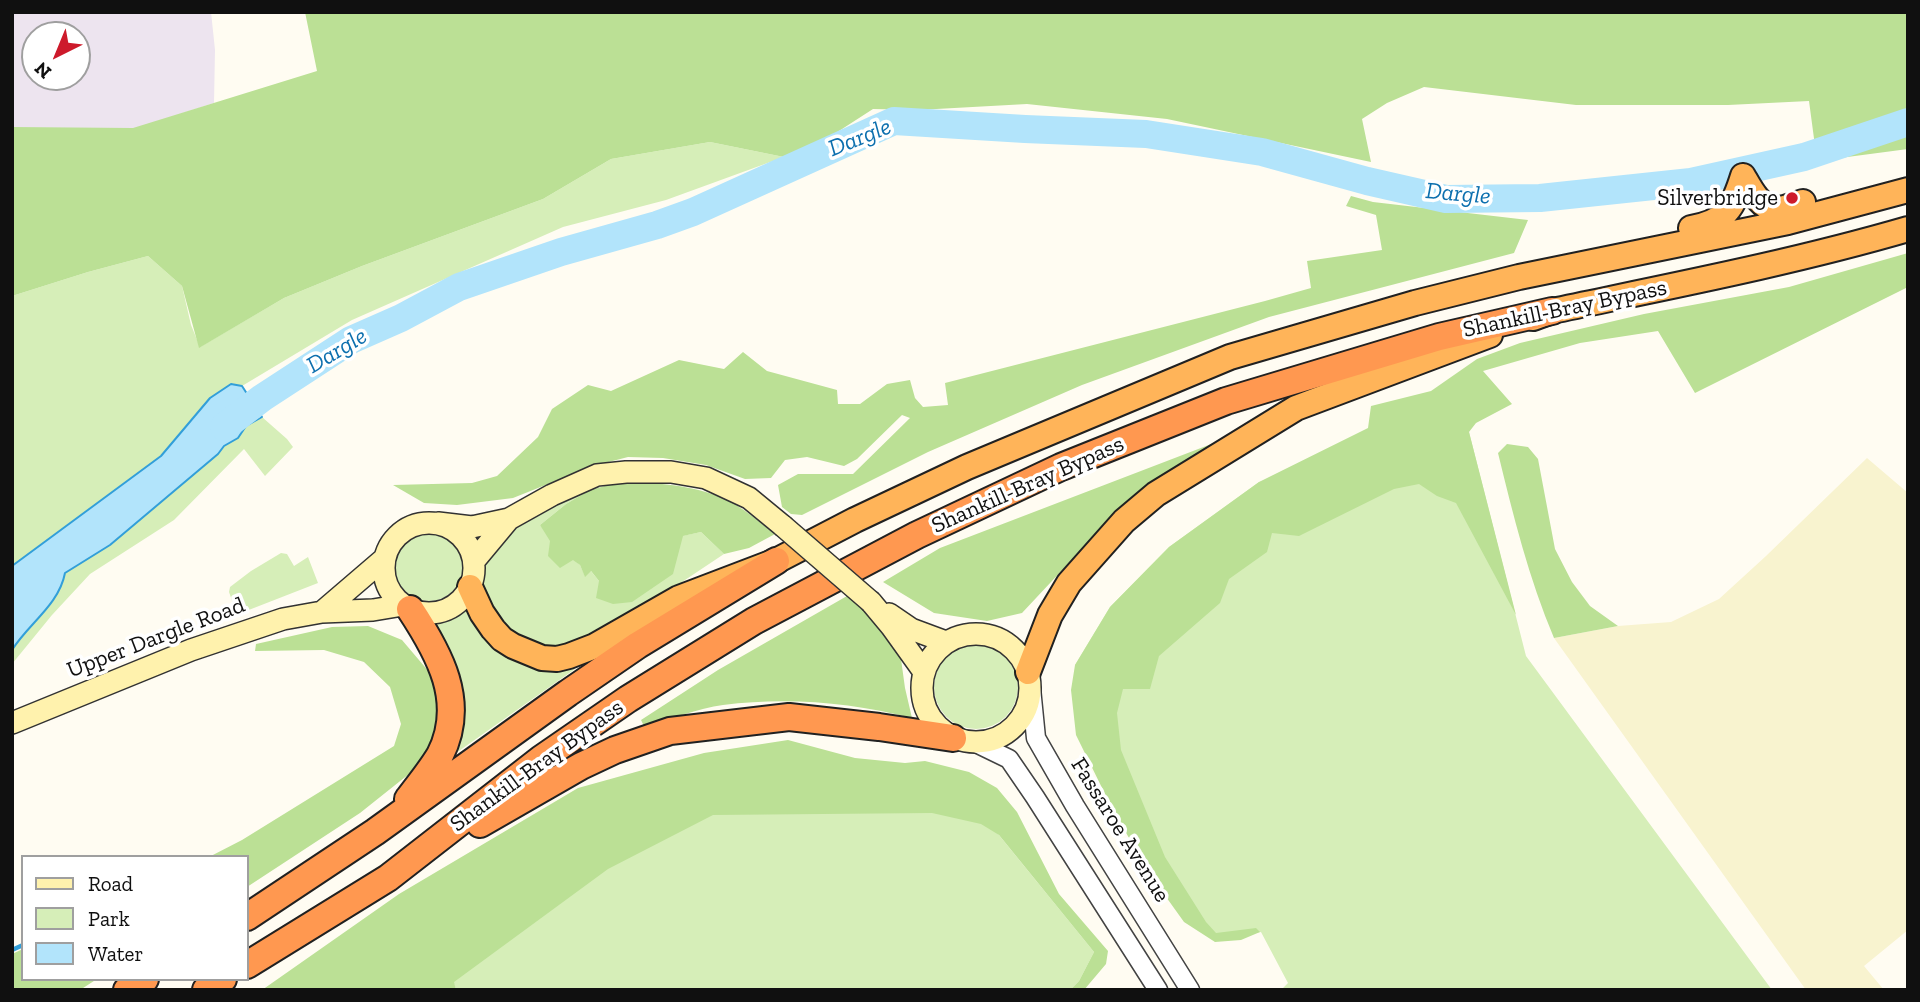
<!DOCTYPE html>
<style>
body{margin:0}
#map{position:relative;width:1920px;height:1002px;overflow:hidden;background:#fffcf2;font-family:"Zilla Slab",serif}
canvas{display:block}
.frame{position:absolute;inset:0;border:14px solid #101010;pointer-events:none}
.legend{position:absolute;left:21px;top:855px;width:228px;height:126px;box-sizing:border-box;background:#fff;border:2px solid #9f9f9f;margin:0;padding:9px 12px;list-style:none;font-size:21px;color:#101010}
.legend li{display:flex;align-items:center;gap:14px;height:35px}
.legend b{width:35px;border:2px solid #9f9f9f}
.north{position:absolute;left:21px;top:21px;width:70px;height:70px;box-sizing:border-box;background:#fff;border:2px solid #9f9f9f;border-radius:50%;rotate:223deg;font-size:19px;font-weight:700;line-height:28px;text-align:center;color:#101010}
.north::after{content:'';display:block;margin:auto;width:24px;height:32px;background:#cd1a2b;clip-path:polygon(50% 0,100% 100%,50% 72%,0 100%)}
</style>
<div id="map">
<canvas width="1920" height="1002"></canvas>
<div class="frame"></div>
<ul class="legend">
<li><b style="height:9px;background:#fff2ad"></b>Road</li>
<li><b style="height:19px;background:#d6eeb8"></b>Park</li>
<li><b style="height:19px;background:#b2e4fb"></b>Water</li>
</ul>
<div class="north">N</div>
</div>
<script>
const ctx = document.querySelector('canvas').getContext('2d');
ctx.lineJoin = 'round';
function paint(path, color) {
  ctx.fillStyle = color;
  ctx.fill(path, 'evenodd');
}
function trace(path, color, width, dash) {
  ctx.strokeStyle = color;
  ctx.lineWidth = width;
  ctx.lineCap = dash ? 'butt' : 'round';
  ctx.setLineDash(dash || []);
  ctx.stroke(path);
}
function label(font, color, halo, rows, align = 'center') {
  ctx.font = font + ' "Zilla Slab",serif';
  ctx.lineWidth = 7;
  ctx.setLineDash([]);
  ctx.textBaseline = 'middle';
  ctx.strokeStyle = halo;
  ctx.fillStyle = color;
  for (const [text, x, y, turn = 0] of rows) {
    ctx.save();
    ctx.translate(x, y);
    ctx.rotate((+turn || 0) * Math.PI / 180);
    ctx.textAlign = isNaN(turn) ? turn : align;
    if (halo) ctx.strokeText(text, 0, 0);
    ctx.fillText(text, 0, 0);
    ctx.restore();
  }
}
paint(new Path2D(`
 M 12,12 L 211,12 L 215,50 L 214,103 L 133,129 L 12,128 ZM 35,35 L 77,35 L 77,77 L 35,77 Z`), '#ede4ef');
paint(new Path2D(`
 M 1867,458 L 1908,493 L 1908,930 L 1864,966 L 1884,990 L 1806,990 L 1554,638 L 1618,626 L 1671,622 L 1719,599 L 1766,556 Z`), '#f8f3cf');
paint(new Path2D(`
 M 710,142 L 784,157 L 666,200 L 563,227 L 352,320 L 242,386 L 231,384 L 210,398 L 161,456 L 12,566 L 12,296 L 88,272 L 148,256 L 182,286 L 191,325 L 200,347 L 284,298 L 362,266 L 543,199 L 611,159 Z
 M 262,417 L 287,439 L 293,447 L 265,476 L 244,449 L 174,520 L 90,574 L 52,615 L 12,664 L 12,631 L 65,573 L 110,545 L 218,454 L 224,446 L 238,438 L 246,426 Z
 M 1469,432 L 1526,656 L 1772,990 L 1281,990 L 1288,983 L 1261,932 L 1214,939 L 1088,740 L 1075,665 L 1110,607 L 1169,547 L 1259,482 Z
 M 590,490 L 566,504 L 540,525 L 580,565 L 585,576 L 590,570 L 599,581 L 682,536 L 701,532 L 724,554 L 643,608 L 578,647 L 525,646 L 486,603 L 482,580 L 487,557 L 512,527 L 547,507 Z
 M395 567a34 34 0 1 1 68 0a34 34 0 1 1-68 0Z
 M 281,553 L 287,554 L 294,566 L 308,557 L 318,583 L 241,613 L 236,612 L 229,592 L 230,587 L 251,571 Z
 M 468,606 L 474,620 L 572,663 L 575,669 L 449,758 L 430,626 C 446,623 457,618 468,606 Z
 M934 687a42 42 0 1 1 84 0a42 42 0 1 1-84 0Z
 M 630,788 L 981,813 L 1094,952 L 1079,981 L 1070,990 L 456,990 L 440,939 Z`), '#d6eeb8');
paint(new Path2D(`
 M 305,12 L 1908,12 L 1908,149 L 1817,161 L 1809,101 L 1728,105 L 1576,105 L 1424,87 L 1387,103 L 1362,119 L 1371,162 L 1167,119 L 1027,104 L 918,110 L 873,109 L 825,140 L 784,157 L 710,142 L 611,159 L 543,199 L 362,266 L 284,298 L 199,348 L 182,286 L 148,256 L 88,272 L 12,296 L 12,127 L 133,128 L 317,71 Z
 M 1351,196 L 1373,202 L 1528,220 L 1514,253 L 1269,317 L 1082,385 L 928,452 L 802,515 L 791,514 L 782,507 L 778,485 L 798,474 L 853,474 L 910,418 L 902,415 L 857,459 L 844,466 L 807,457 L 785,460 L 771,478 L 745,479 L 706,465 L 663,458 L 628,457 L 593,466 L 513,498 L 457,505 L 424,503 L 393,485 L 472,483 L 497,476 L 538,437 L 552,409 L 588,385 L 611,391 L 679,360 L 724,369 L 743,352 L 767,371 L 837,390 L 838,404 L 860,404 L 887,384 L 910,380 L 915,398 L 923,407 L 948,405 L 945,383 L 1265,301 L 1311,288 L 1307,261 L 1382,250 L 1376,215 L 1346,206 Z
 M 1908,253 L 1908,287 L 1695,393 L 1658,331 L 1580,343 L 1483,371 L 1512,404 L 1476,423 L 1469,432 L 1516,615 L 1456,503 L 1437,496 L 1419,484 L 1394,489 L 1299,536 L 1272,533 L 1267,552 L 1229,579 L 1220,603 L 1159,656 L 1150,689 L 1123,689 L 1117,713 L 1121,750 L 1165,857 L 1206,922 L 1216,933 L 1256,928 L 1260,932 L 1241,940 L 1215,942 L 1184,922 L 1146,869 L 1107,798 L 1076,735 L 1071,690 L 1075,665 L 1110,607 L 1169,547 L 1259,482 L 1368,428 L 1371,406 L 1431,391 L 1477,359 L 1520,343 L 1644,314 L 1789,287 Z
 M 1253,428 L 1109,520 L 1022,613 L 987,621 L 934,613 L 883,582 L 940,548 Z
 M 1507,444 L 1528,447 L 1538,459 L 1555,549 L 1572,582 L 1590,606 L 1618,626 L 1554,638 C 1529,579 1513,515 1498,453 Z
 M 623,481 C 658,483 693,485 725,499 C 743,507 759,522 775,534 L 749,548 L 724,554 L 701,532 L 683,536 L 673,574 L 632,602 L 613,604 L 596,598 L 599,581 L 591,571 L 585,577 L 580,565 L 573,560 L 560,568 L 548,556 L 550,541 L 540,525 L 566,504 L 590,490 Z
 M 847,596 L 871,615 L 884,630 L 901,659 L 905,688 L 912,718 C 850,702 786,697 723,705 C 699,708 668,720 644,726 L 641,720 L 718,670 Z
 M 368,626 L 402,640 L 430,673 L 440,707 L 433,743 L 409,774 L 360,813 L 247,887 L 247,857 L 209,857 L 242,840 L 394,746 L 401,724 L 390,687 L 364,662 L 324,650 L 255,651 L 256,644 L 332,627 Z
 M 788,740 L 855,758 L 905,763 L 925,761 L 969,772 L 997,788 L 1017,812 L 1059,894 L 1108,951 L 1106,964 L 1084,990 L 1070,990 L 1079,981 L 1094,952 L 999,835 L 981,824 L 932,813 L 713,815 L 608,869 L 454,982 L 456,990 L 262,990 L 399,894 L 578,788 L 704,753 Z
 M 23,949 L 23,979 L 97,979 L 80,990 L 12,990 L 12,954 Z`), '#bbe095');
const water = new Path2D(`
 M 231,384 L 242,386 L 262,417 L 246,426 L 238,438 L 224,446 L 218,454 L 110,545 L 65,573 C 59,605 28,624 12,650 L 12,566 L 161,456 L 210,398 Z`);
paint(water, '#b2e4fb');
trace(water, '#329fd9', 2);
trace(new Path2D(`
 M 12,950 L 23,945`), '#329fd9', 4.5);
trace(new Path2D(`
 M 224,427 L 262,398 L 351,340 L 401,318 L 459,287 L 561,252 L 657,225 L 693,212 L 894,121 L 1025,129 L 1146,134 L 1262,152 L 1367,181 L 1446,199 L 1540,198 L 1691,182 L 1804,157 L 1908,122`), '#b2e4fb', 28);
const tertiary = new Path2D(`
 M 1031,688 L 1036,738 L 1075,806 L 1190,990
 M 976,743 L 1009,759 L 1035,797 L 1158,990`);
const secondary = new Path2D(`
 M 438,523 L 472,527 L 509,519 L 552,495 L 597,475 L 626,472 L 671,472 L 706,478 L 749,498 L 783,526
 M384 568a45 45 0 1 1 90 0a45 45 0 1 1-90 0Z
 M 474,561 L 509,519
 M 871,602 L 891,626 L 924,672
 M 322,612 L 385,558
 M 889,614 L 911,629 L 946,642
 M922 688a54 54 0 1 1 108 0a54 54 0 1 1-108 0Z
 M 12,723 L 191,650 L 283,619 L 322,612 L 373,610 L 403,605`);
const trunk = new Path2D(`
 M 1743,176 C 1750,188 1759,207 1775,209 C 1783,210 1795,204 1803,202
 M 1691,228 C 1726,222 1733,208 1743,176
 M 1533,318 L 1552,311 C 1671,286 1791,263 1908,229
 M 470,587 L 482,613 L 493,629 L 502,639 L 513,646 L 542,658 L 557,659 L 569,656 L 595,646 L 679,598 L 776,561 L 855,520 L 967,467 L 1230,357 L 1415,303 L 1519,277 L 1788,222 L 1908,190
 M 1028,672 L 1050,615 L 1069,583 L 1124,521 L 1156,494 L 1296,408 L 1490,335`);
const motorway = new Path2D(`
 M 408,799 C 419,785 431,770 440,755 C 467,702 439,653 410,609
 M 480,824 L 581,766 L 615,750 L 670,731 L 789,717 L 879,727 L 953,738
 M 247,917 L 375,832 L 568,693 L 638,645 L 776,561
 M 247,965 L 388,878 L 541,759 L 628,699 L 754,621 L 917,535 L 1061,467 L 1226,401 L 1439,337 L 1552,311
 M 127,990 L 145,979
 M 206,990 L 223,979`);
trace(tertiary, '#434343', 21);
trace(secondary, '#323232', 24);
trace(trunk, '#212121', 28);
trace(motorway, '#212121', 30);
trace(tertiary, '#fff', 18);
trace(secondary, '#fff2ad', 21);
trace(trunk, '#ffb459', 24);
trace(motorway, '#ff9850', 26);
const secondaryBridge = new Path2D(`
 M 783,526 L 871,602`);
trace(secondaryBridge, '#323232', 24, []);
trace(secondaryBridge, '#fff2ad', 21);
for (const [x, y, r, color] of [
 [1792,198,7,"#cd1a2b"]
]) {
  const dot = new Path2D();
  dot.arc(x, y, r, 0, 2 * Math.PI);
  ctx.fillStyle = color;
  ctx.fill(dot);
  trace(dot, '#fff', 2.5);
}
label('23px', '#101010', '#fff', [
 ["Silverbridge",1778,198]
], 'right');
label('23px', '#101010', '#fff', [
 ["Shankill-Bray Bypass",1565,309,-12],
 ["Shankill-Bray Bypass",1028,485,-24],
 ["Upper Dargle Road",156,638,-21],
 ["Shankill-Bray Bypass",537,766,-36],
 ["Fassaroe Avenue",1120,830,58]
]);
label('italic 24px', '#0c6fae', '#fff', [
 ["Dargle",860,138,-22],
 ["Dargle",1458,194,5],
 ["Dargle",337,351,-31]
]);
</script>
